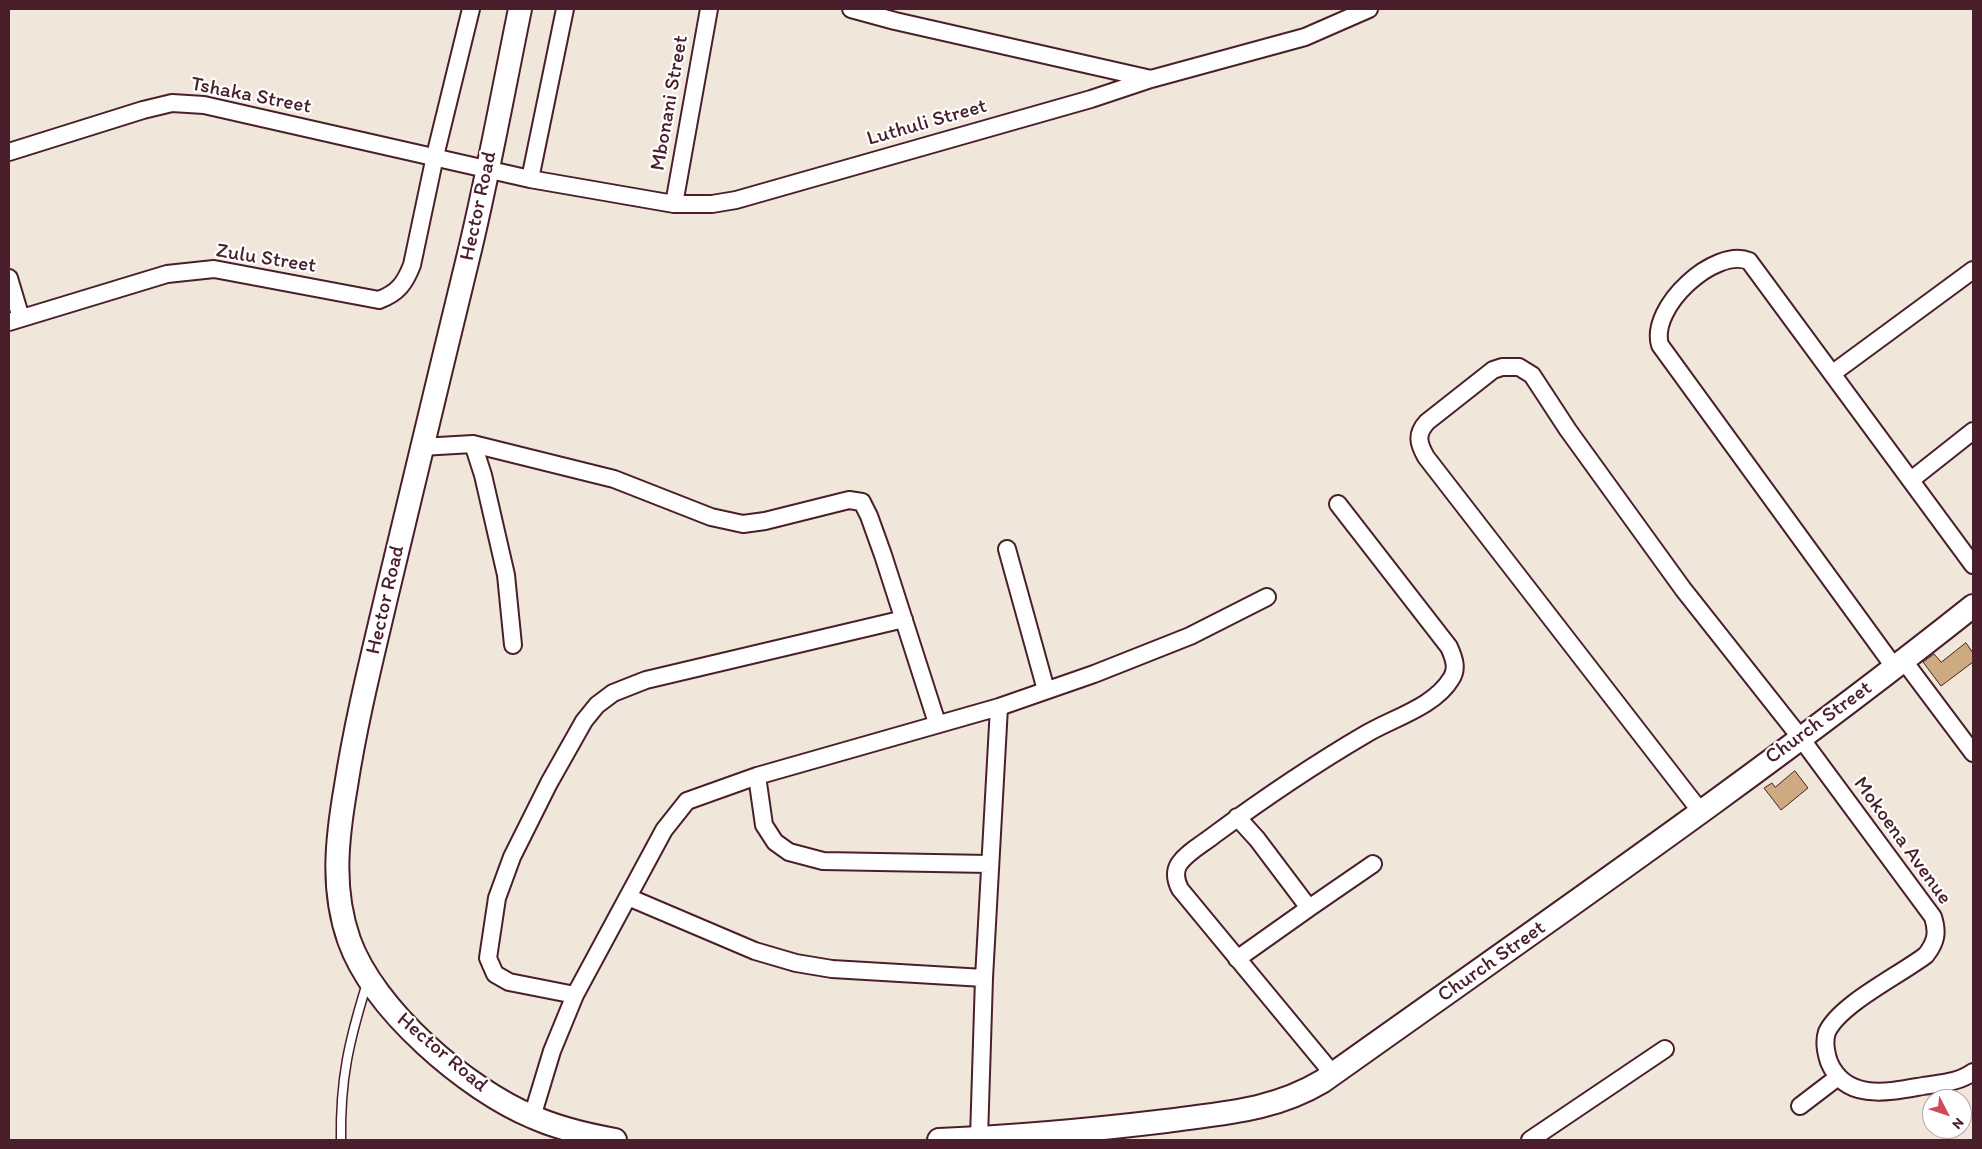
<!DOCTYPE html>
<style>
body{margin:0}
#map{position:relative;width:1982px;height:1149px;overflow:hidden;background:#f0e6d9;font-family:Itim,sans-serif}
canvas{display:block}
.frame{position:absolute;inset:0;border:10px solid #4a1f2b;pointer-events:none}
.north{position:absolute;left:1922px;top:1089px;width:50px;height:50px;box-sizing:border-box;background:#fff;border:1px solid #b7a5aa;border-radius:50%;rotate:131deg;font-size:14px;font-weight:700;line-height:20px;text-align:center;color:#4a1f2b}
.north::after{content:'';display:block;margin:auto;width:18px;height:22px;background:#d1495b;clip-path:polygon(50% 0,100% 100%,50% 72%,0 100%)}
</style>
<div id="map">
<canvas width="1982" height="1149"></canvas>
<div class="frame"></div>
<div class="north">N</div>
</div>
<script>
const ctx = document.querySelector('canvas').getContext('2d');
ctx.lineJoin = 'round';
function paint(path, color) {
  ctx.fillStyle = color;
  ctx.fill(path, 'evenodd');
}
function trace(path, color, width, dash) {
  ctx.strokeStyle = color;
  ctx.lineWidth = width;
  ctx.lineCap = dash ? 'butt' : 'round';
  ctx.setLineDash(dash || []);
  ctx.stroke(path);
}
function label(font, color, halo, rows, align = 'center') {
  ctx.font = font + ' Itim,sans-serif';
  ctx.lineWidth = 4.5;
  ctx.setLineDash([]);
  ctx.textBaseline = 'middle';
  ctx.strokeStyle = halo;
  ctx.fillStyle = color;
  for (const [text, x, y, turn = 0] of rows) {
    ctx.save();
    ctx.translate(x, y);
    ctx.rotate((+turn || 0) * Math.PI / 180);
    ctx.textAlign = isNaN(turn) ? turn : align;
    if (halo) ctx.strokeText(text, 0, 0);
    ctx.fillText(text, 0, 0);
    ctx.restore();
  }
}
const building = new Path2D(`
 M 1966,643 L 1973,653 L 1973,662 L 1941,686 L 1923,662 L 1934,654 L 1941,662 Z
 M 1795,771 L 1808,788 L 1781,810 L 1764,788 L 1772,783 L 1775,787 Z`);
paint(building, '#ceaa81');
trace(building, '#4a1f2b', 1);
const lane = new Path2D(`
 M 341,1140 C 340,1079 349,1041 367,983`);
const street = new Path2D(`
 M 851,9 L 895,21 L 1151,79
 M 9,152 L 143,110 L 172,103 L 204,105 L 530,179 L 674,204 L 712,204 L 736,200 L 1091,99 L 1151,79 L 1305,37 L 1369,9
 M 530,179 L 565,9
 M 674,204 L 709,9
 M 9,278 L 21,318
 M 9,322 L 167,274 L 214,269 L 379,300 C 398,293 405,283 412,265 L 435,156 L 471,9
 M 1833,373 L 1973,270
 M 473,444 L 483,475 L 506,575 L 513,645
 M 421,447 L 473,444 L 614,479 L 711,517 L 743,524 L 765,521 L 849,500 L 862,502 L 869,516 L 883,555 L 937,723
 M 1911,480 L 1973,431
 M 1007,549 L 1046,690
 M 1904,661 L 1973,753
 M 1895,668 L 1660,345 C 1649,307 1715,247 1749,261 L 1973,565
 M 757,776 L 764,825 L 775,842 L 789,852 L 823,861 L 989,864
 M 1701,812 L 1426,457 C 1418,443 1416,434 1427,422 L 1493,370 L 1502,367 L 1519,367 L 1532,375 L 1568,430 L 1683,589 L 1800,737 L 1933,917 C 1938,933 1936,942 1926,955 C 1900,975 1840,1004 1827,1032 C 1824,1041 1826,1053 1829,1062 C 1846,1102 1889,1092 1923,1086 C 1940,1083 1958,1083 1973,1072
 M 1237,817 L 1257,839 L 1309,908 L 1237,959
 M 628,897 L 755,951 L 796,963 L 832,969 L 984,978
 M 1309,908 L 1373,864
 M 575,995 L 509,982 L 495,974 L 488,958 L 497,898 L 512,857 L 549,783 L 584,721 L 597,705 L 613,693 L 646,680 L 904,619
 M 1333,1074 L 1180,889 C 1176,881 1174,872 1179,864 C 1187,852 1203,844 1214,835 C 1263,799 1313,765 1366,734 C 1393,718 1434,707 1451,679 C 1458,669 1454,658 1449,647 L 1338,504
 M 1800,1106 L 1838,1077
 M 532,1117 L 552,1051 L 575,995 L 664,830 L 687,801 L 757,776 L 999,707 L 1094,674 L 1190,636 L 1267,597
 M 979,1138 L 984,978 L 999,707
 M 1530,1140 L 1665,1049`);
const secondary = new Path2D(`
 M 520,9 C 503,92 488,176 468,258 C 441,370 413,482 387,594 C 372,658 356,721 346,786 C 337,838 331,889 349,940 C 374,1010 466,1089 533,1117 C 560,1129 587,1135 615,1140
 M 939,1140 C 1015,1137 1091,1130 1166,1121 C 1223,1113 1273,1111 1323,1081 C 1542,925 1763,773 1973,606`);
trace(lane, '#4a1f2b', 11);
trace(street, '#4a1f2b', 20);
trace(secondary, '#4a1f2b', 26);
trace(lane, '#fff', 8);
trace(street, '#fff', 16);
trace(secondary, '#fff', 22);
label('21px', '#4a1f2b', '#fff', [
 ["Tshaka Street",251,96,11],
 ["Mbonani Street",670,103,-80],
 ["Luthuli Street",927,123,-16],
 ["Hector Road",479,206,-78],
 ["Zulu Street",266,259,9],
 ["Hector Road",386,600,-77],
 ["Church Street",1819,723,-36],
 ["Mokoena Avenue",1902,841,54],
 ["Church Street",1492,962,-35],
 ["Hector Road",442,1053,40]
]);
</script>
